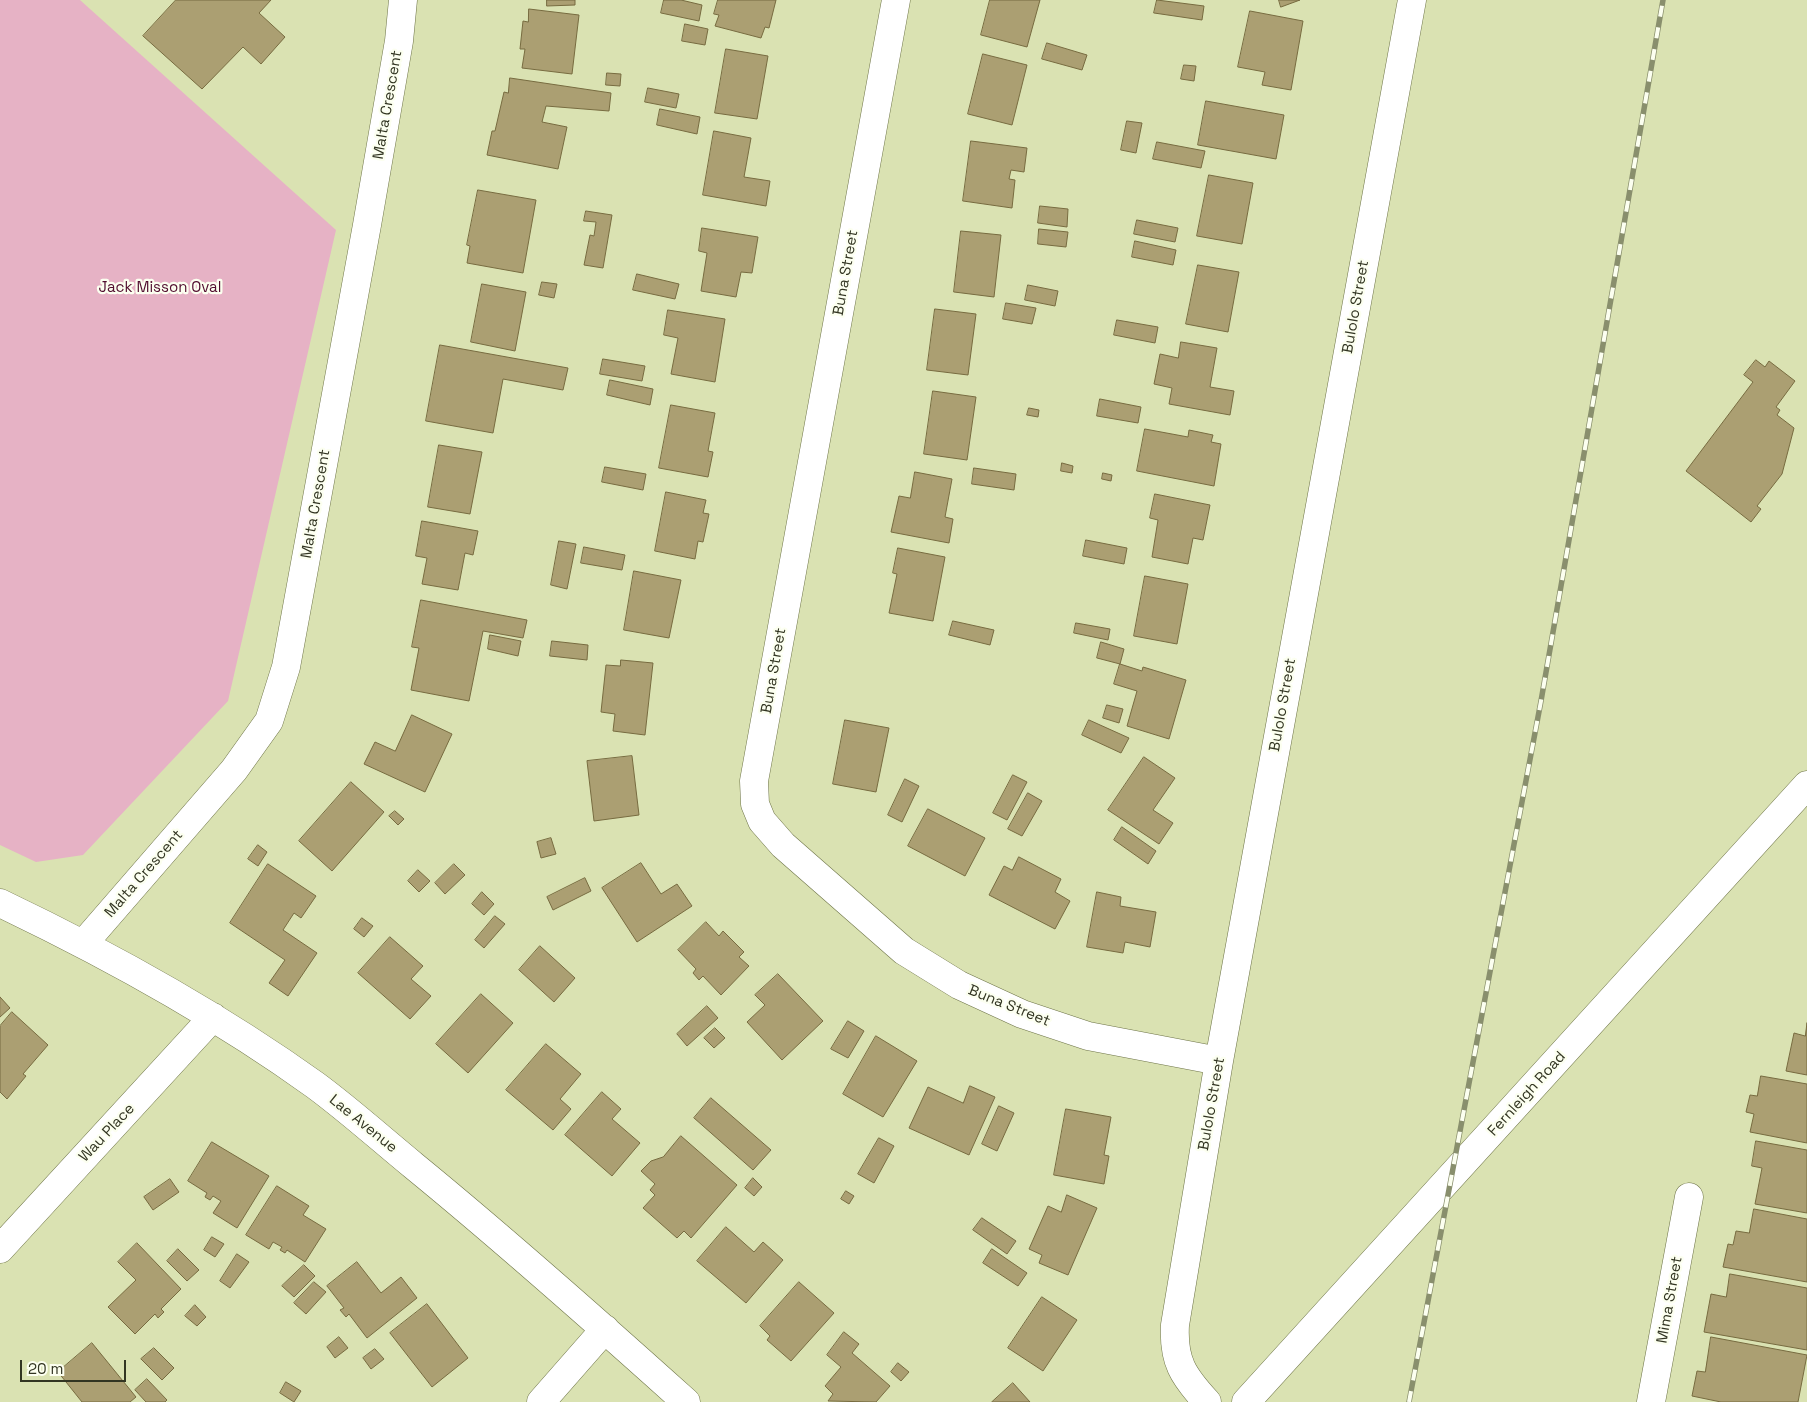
<!DOCTYPE html>
<style>
body{margin:0}
#map{position:relative;width:1807px;height:1402px;overflow:hidden;background:#dae2b2;font-family:"Space Grotesk",sans-serif}
canvas{display:block}
.scale{position:absolute;left:20px;top:1360px;width:106px;height:22px;box-sizing:border-box;border:2px solid #323522;border-top:0;padding-left:6px;font-size:15px;line-height:18px;white-space:nowrap;color:#323522;-webkit-text-stroke:4px #fcfff0;paint-order:stroke}
</style>
<div id="map">
<canvas width="1807" height="1402"></canvas>
<div class="scale">20 m</div>
</div>
<script>
const ctx = document.querySelector('canvas').getContext('2d');
ctx.lineJoin = 'round';
function paint(path, color) {
  ctx.fillStyle = color;
  ctx.fill(path, 'evenodd');
}
function trace(path, color, width, dash) {
  ctx.strokeStyle = color;
  ctx.lineWidth = width;
  ctx.lineCap = dash ? 'butt' : 'round';
  ctx.setLineDash(dash || []);
  ctx.stroke(path);
}
function label(font, color, halo, rows, align = 'center') {
  ctx.font = font + ' "Space Grotesk",sans-serif';
  ctx.lineWidth = 4.5;
  ctx.setLineDash([]);
  ctx.textBaseline = 'middle';
  ctx.strokeStyle = halo;
  ctx.fillStyle = color;
  for (const [text, x, y, turn = 0] of rows) {
    ctx.save();
    ctx.translate(x, y);
    ctx.rotate((+turn || 0) * Math.PI / 180);
    ctx.textAlign = isNaN(turn) ? turn : align;
    if (halo) ctx.strokeText(text, 0, 0);
    ctx.fillText(text, 0, 0);
    ctx.restore();
  }
}
paint(new Path2D(`
 M 0,0 L 80,0 L 336,230 L 228,701 L 83,855 L 36,862 L 0,845 Z`), '#e6b2c5');
const building = new Path2D(`
 M 176,0 L 271,0 L 259,13 L 285,37 L 261,64 L 243,47 L 202,89 L 143,36 Z
 M 547,0 L 575,0 L 575,5 L 547,6 Z
 M 664,0 L 681,0 L 702,5 L 699,21 L 661,13 Z
 M 718,0 L 776,0 L 769,28 L 765,27 L 761,38 L 715,26 L 719,15 L 714,14 Z
 M 990,0 L 1040,0 L 1027,47 L 981,35 Z
 M 1157,0 L 1204,6 L 1202,20 L 1154,13 Z
 M 1279,0 L 1300,0 L 1281,7 Z
 M 529,9 L 579,15 L 572,74 L 522,68 L 525,49 L 520,49 L 523,21 L 528,22 Z
 M 1250,11 L 1303,21 L 1291,90 L 1262,85 L 1265,72 L 1238,67 Z
 M 685,24 L 708,29 L 705,45 L 682,41 Z
 M 1047,43 L 1087,55 L 1082,70 L 1042,59 Z
 M 726,49 L 768,56 L 757,119 L 715,113 Z
 M 983,54 L 1027,65 L 1012,125 L 968,114 Z
 M 1184,65 L 1196,66 L 1194,81 L 1181,79 Z
 M 607,73 L 621,74 L 620,86 L 606,85 Z
 M 510,78 L 611,93 L 609,111 L 546,106 L 542,122 L 567,127 L 558,169 L 487,155 L 492,131 L 495,131 L 504,92 L 508,93 Z
 M 648,88 L 679,94 L 676,108 L 645,102 Z
 M 1206,101 L 1284,115 L 1276,159 L 1198,145 Z
 M 660,109 L 700,117 L 697,134 L 657,125 Z
 M 1127,121 L 1142,123 L 1136,153 L 1121,150 Z
 M 714,131 L 751,138 L 744,177 L 770,181 L 766,206 L 703,195 Z
 M 971,141 L 1027,148 L 1024,172 L 1011,170 L 1009,179 L 1015,180 L 1012,208 L 963,201 Z
 M 1157,142 L 1205,151 L 1201,168 L 1153,159 Z
 M 1209,175 L 1253,183 L 1242,244 L 1197,236 Z
 M 478,190 L 536,200 L 523,273 L 467,263 L 470,246 L 467,245 Z
 M 1040,206 L 1068,209 L 1067,227 L 1038,223 Z
 M 586,211 L 612,215 L 603,268 L 584,265 L 590,235 L 594,236 L 596,222 L 584,221 Z
 M 1137,220 L 1178,228 L 1175,242 L 1134,234 Z
 M 702,228 L 758,237 L 752,273 L 741,272 L 736,297 L 701,291 L 707,253 L 699,251 Z
 M 1039,229 L 1068,232 L 1066,247 L 1038,244 Z
 M 961,231 L 1001,235 L 994,297 L 954,292 Z
 M 1135,241 L 1176,250 L 1173,265 L 1132,257 Z
 M 1198,265 L 1239,272 L 1228,332 L 1186,324 Z
 M 637,274 L 679,284 L 675,299 L 633,290 Z
 M 542,282 L 557,284 L 554,298 L 539,295 Z
 M 482,284 L 526,292 L 515,351 L 471,342 Z
 M 1028,285 L 1058,291 L 1055,306 L 1025,300 Z
 M 1006,303 L 1036,308 L 1032,324 L 1003,319 Z
 M 935,309 L 976,314 L 968,375 L 927,370 Z
 M 668,310 L 725,319 L 715,382 L 671,374 L 678,338 L 664,335 Z
 M 1117,320 L 1158,327 L 1155,343 L 1114,335 Z
 M 1181,342 L 1217,348 L 1210,387 L 1234,391 L 1230,415 L 1169,404 L 1172,388 L 1154,384 L 1160,354 L 1178,358 Z
 M 440,345 L 568,368 L 563,390 L 503,379 L 493,433 L 426,421 Z
 M 603,359 L 645,366 L 642,381 L 600,374 Z
 M 1756,360 L 1765,367 L 1769,361 L 1795,381 L 1776,407 L 1780,410 L 1777,415 L 1794,428 L 1782,474 L 1757,506 L 1761,509 L 1751,522 L 1686,471 L 1753,382 L 1744,375 Z
 M 610,380 L 653,389 L 650,405 L 607,395 Z
 M 933,391 L 976,397 L 967,460 L 924,454 Z
 M 1100,399 L 1141,407 L 1138,423 L 1097,416 Z
 M 671,405 L 715,413 L 708,451 L 713,452 L 708,477 L 659,468 Z
 M 1029,408 L 1039,410 L 1038,417 L 1027,415 Z
 M 1145,429 L 1188,437 L 1189,430 L 1213,435 L 1211,442 L 1221,444 L 1214,486 L 1137,471 Z
 M 439,445 L 482,452 L 470,514 L 428,507 Z
 M 1062,463 L 1073,466 L 1072,473 L 1061,471 Z
 M 605,467 L 646,474 L 643,490 L 602,482 Z
 M 974,468 L 1016,474 L 1014,490 L 972,484 Z
 M 915,472 L 952,479 L 945,517 L 953,519 L 949,543 L 891,532 L 899,496 L 910,498 Z
 M 1103,473 L 1112,475 L 1111,481 L 1102,479 Z
 M 666,492 L 706,500 L 703,513 L 709,514 L 703,542 L 698,541 L 695,559 L 655,551 Z
 M 1155,494 L 1210,505 L 1203,540 L 1193,538 L 1188,564 L 1152,557 L 1158,520 L 1150,518 Z
 M 422,521 L 478,531 L 473,555 L 465,553 L 458,590 L 422,584 L 427,558 L 416,556 Z
 M 1086,540 L 1127,548 L 1124,564 L 1083,556 Z
 M 559,541 L 576,544 L 567,589 L 551,585 Z
 M 584,547 L 625,555 L 622,570 L 581,563 Z
 M 898,548 L 945,557 L 933,621 L 889,613 L 897,574 L 893,573 Z
 M 634,571 L 681,580 L 669,638 L 624,630 Z
 M 1145,576 L 1188,584 L 1177,644 L 1134,636 Z
 M 421,600 L 527,620 L 523,638 L 483,631 L 469,701 L 411,690 L 419,648 L 412,647 Z
 M 953,621 L 994,630 L 990,645 L 949,635 Z
 M 1076,623 L 1110,629 L 1108,640 L 1074,633 Z
 M 490,635 L 521,641 L 518,656 L 488,649 Z
 M 552,641 L 588,645 L 587,660 L 550,656 Z
 M 1101,642 L 1124,649 L 1120,664 L 1097,658 Z
 M 621,660 L 653,663 L 645,735 L 613,731 L 615,714 L 601,712 L 606,665 L 620,666 Z
 M 1120,664 L 1142,671 L 1143,667 L 1186,680 L 1169,739 L 1127,726 L 1137,691 L 1114,684 Z
 M 1107,705 L 1123,709 L 1119,723 L 1103,718 Z
 M 412,715 L 452,734 L 425,792 L 364,764 L 375,742 L 395,751 Z
 M 845,720 L 889,728 L 876,792 L 833,784 Z
 M 1089,720 L 1129,738 L 1121,753 L 1082,735 Z
 M 632,756 L 639,815 L 594,821 L 587,761 Z
 M 1144,757 L 1175,778 L 1153,810 L 1173,823 L 1159,844 L 1108,810 Z
 M 1013,775 L 1027,782 L 1007,820 L 993,813 Z
 M 905,779 L 919,786 L 902,822 L 888,815 Z
 M 351,782 L 384,812 L 332,871 L 299,841 Z
 M 1028,793 L 1042,801 L 1022,836 L 1008,829 Z
 M 928,809 L 985,838 L 965,876 L 908,846 Z
 M 395,811 L 404,819 L 398,825 L 389,816 Z
 M 1122,827 L 1156,851 L 1148,864 L 1114,840 Z
 M 551,838 L 556,854 L 541,858 L 537,842 Z
 M 258,845 L 267,852 L 258,866 L 248,859 Z
 M 1019,857 L 1061,879 L 1055,892 L 1070,901 L 1055,929 L 989,895 L 1004,866 L 1012,870 Z
 M 641,863 L 661,894 L 677,884 L 692,906 L 637,942 L 602,888 Z
 M 268,864 L 316,896 L 301,918 L 294,913 L 283,930 L 317,953 L 288,996 L 269,983 L 285,960 L 230,923 Z
 M 454,864 L 465,875 L 445,894 L 435,883 Z
 M 418,870 L 430,881 L 419,892 L 408,881 Z
 M 585,878 L 591,891 L 553,910 L 547,897 Z
 M 482,892 L 494,904 L 484,915 L 472,904 Z
 M 1097,892 L 1121,897 L 1120,906 L 1156,912 L 1150,947 L 1125,942 L 1123,953 L 1087,947 Z
 M 495,916 L 505,924 L 484,948 L 475,940 Z
 M 362,918 L 373,926 L 364,937 L 354,929 Z
 M 706,922 L 719,936 L 723,931 L 744,952 L 739,957 L 749,966 L 721,995 L 703,976 L 699,980 L 693,973 L 696,969 L 678,950 Z
 M 390,937 L 423,966 L 411,979 L 431,996 L 410,1019 L 358,973 Z
 M 540,946 L 575,978 L 554,1002 L 519,970 Z
 M 778,974 L 823,1021 L 782,1060 L 747,1022 L 765,1005 L 755,995 Z
 M 481,994 L 513,1023 L 468,1073 L 436,1044 Z
 M 0,997 L 10,1008 L 0,1017 Z
 M 707,1006 L 718,1018 L 687,1046 L 677,1034 Z
 M 12,1012 L 48,1045 L 23,1074 L 26,1076 L 7,1099 L 0,1092 L 0,1026 Z
 M 848,1021 L 864,1031 L 848,1058 L 831,1049 Z
 M 1807,1023 L 1807,1075 L 1786,1071 L 1794,1033 L 1805,1036 Z
 M 715,1028 L 725,1038 L 714,1048 L 704,1038 Z
 M 876,1036 L 917,1061 L 883,1117 L 843,1094 Z
 M 546,1044 L 581,1074 L 560,1099 L 571,1109 L 553,1130 L 506,1090 Z
 M 1761,1076 L 1807,1084 L 1807,1143 L 1750,1132 L 1754,1114 L 1746,1112 L 1750,1095 L 1757,1096 Z
 M 970,1086 L 995,1097 L 969,1155 L 909,1128 L 928,1087 L 963,1103 Z
 M 602,1092 L 621,1109 L 612,1119 L 640,1143 L 612,1176 L 565,1135 Z
 M 711,1098 L 771,1150 L 753,1170 L 694,1118 Z
 M 999,1106 L 1014,1113 L 997,1151 L 982,1144 Z
 M 1066,1109 L 1111,1117 L 1104,1155 L 1109,1156 L 1104,1184 L 1054,1175 Z
 M 681,1136 L 737,1185 L 691,1238 L 684,1231 L 677,1238 L 643,1208 L 655,1195 L 650,1190 L 655,1184 L 641,1171 L 651,1161 L 663,1157 Z
 M 879,1138 L 894,1146 L 874,1183 L 858,1174 Z
 M 1756,1141 L 1807,1150 L 1807,1213 L 1755,1204 L 1762,1168 L 1752,1166 Z
 M 212,1142 L 269,1176 L 237,1228 L 213,1213 L 221,1201 L 213,1196 L 210,1200 L 205,1197 L 207,1193 L 188,1181 Z
 M 753,1178 L 762,1187 L 754,1196 L 745,1188 Z
 M 170,1179 L 179,1192 L 153,1210 L 144,1197 Z
 M 277,1186 L 309,1206 L 303,1215 L 326,1229 L 305,1262 L 287,1250 L 285,1253 L 280,1250 L 282,1247 L 273,1242 L 269,1249 L 246,1235 Z
 M 846,1191 L 854,1196 L 849,1204 L 841,1199 Z
 M 1067,1195 L 1097,1208 L 1068,1275 L 1039,1263 L 1042,1255 L 1029,1249 L 1048,1206 L 1061,1212 Z
 M 1754,1209 L 1807,1219 L 1807,1282 L 1723,1267 L 1728,1244 L 1733,1245 L 1736,1231 L 1749,1233 Z
 M 982,1218 L 1016,1241 L 1007,1254 L 973,1230 Z
 M 726,1227 L 754,1252 L 763,1242 L 783,1260 L 746,1303 L 697,1261 Z
 M 212,1237 L 224,1244 L 215,1257 L 204,1250 Z
 M 137,1243 L 181,1289 L 161,1309 L 164,1312 L 158,1318 L 155,1314 L 135,1334 L 108,1307 L 136,1280 L 118,1262 Z
 M 178,1249 L 199,1270 L 187,1281 L 167,1261 Z
 M 992,1249 L 1027,1273 L 1018,1286 L 983,1263 Z
 M 237,1254 L 249,1262 L 230,1288 L 220,1281 Z
 M 357,1262 L 381,1293 L 401,1277 L 417,1298 L 367,1338 L 349,1314 L 346,1317 L 340,1310 L 344,1308 L 327,1286 Z
 M 304,1265 L 315,1276 L 294,1297 L 282,1286 Z
 M 1730,1274 L 1807,1288 L 1807,1350 L 1704,1332 L 1711,1294 L 1726,1297 Z
 M 314,1282 L 326,1292 L 306,1314 L 294,1303 Z
 M 799,1282 L 834,1313 L 791,1361 L 767,1340 L 770,1336 L 760,1326 Z
 M 1042,1297 L 1077,1320 L 1043,1371 L 1008,1348 Z
 M 427,1304 L 468,1358 L 432,1387 L 390,1333 Z
 M 195,1305 L 206,1317 L 197,1326 L 185,1316 Z
 M 844,1332 L 859,1344 L 852,1353 L 890,1386 L 876,1402 L 828,1401 L 833,1394 L 825,1386 L 841,1367 L 827,1355 Z
 M 339,1337 L 348,1348 L 335,1358 L 327,1347 Z
 M 1711,1337 L 1807,1355 L 1798,1402 L 1721,1402 L 1692,1396 L 1697,1371 L 1705,1372 Z
 M 92,1343 L 136,1397 L 130,1402 L 82,1402 L 58,1372 Z
 M 154,1348 L 174,1368 L 162,1380 L 141,1359 Z
 M 375,1349 L 384,1359 L 371,1369 L 363,1358 Z
 M 898,1363 L 909,1372 L 901,1381 L 891,1372 Z
 M 147,1379 L 167,1400 L 165,1402 L 146,1402 L 135,1390 Z
 M 286,1382 L 301,1391 L 294,1402 L 280,1393 Z
 M 1013,1383 L 1030,1402 L 992,1402 Z`);
paint(building, '#ab9f72');
trace(building, '#776b40', 1);
const street = new Path2D(`
 M 896,0 L 754,781 L 755,804 L 762,821 L 783,845 L 904,951 L 959,985 L 1022,1014 L 1088,1036 L 1219,1061
 M 0,903 C 109,955 216,1014 315,1085 C 349,1110 381,1139 414,1166 C 507,1242 597,1322 686,1402
 M 84,943 L 234,770 L 269,721 L 286,667 L 367,225 L 399,41 L 403,0
 M 0,1249 L 213,1017
 M 541,1402 L 605,1329
 M 1207,1402 C 1183,1376 1173,1361 1175,1325 L 1219,1061 L 1412,0
 M 1651,1402 L 1689,1197`);
const secondary = new Path2D(`
 M 1246,1402 L 1807,785`);
trace(street, '#6e7448', 29);
trace(secondary, '#6e7448', 29);
trace(street, '#fff', 28);
trace(secondary, '#fff', 28);
const rail = new Path2D(`
 M 1409,1402 L 1541,701 L 1663,0`);
trace(rail, '#898f6d', 5.5);
trace(rail, '#fcfff0', 4, [11]);
label('15px', '#323522', '#fcfff0', [
 ["Malta Crescent",388,105,-80],
 ["Buna Street",846,273,-80],
 ["Bulolo Street",1356,307,-80],
 ["Malta Crescent",316,504,-80],
 ["Buna Street",774,671,-80],
 ["Bulolo Street",1283,705,-80],
 ["Malta Crescent",144,874,-49],
 ["Buna Street",1009,1006,22],
 ["Fernleigh Road",1527,1094,-48],
 ["Bulolo Street",1212,1104,-80],
 ["Lae Avenue",363,1124,39],
 ["Wau Place",107,1133,-47],
 ["Mima Street",1670,1300,-80]
]);
label('15px', '#510d2f', '#fcfff0', [
 ["Jack Misson Oval",160,288]
]);
</script>
